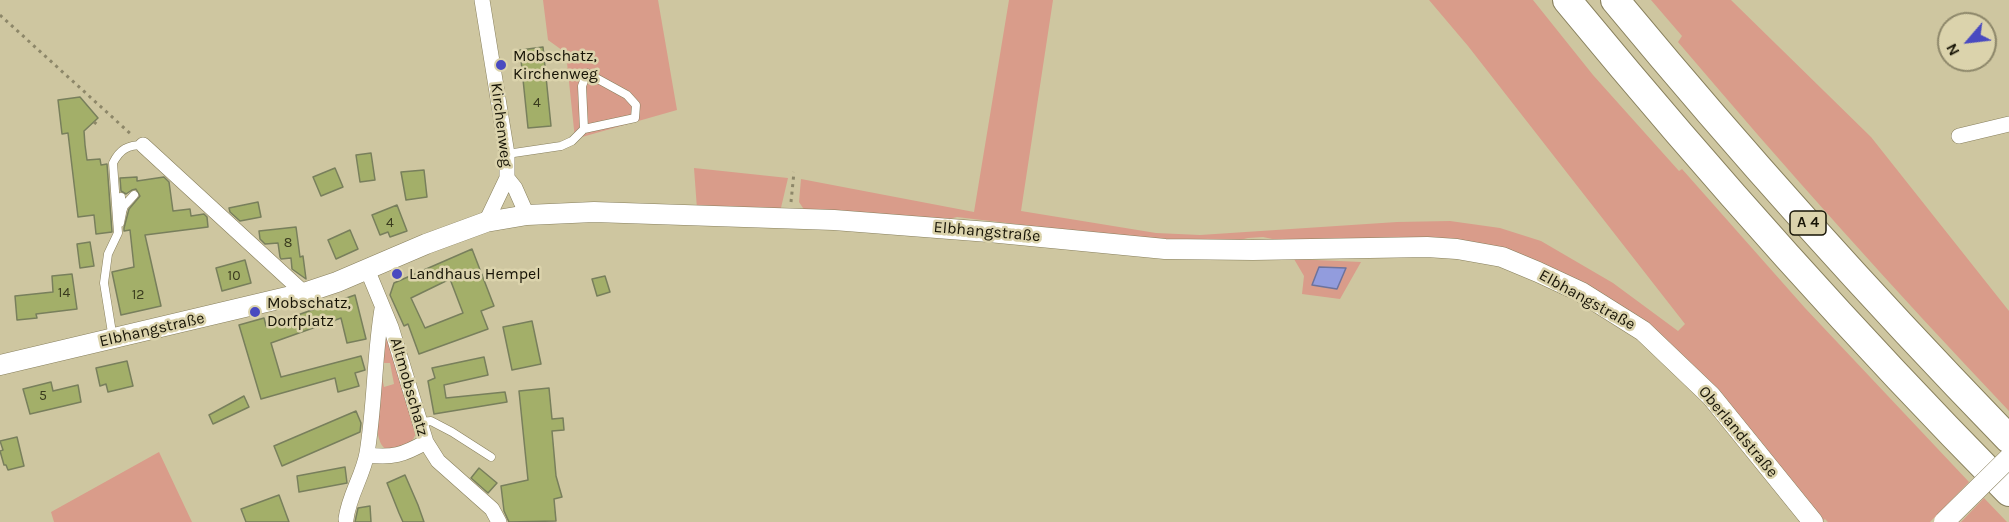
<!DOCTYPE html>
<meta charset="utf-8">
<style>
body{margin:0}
#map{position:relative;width:2009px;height:522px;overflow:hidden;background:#cec6a0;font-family:Karla,sans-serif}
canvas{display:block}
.north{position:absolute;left:1937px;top:12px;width:60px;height:60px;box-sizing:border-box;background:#dbd3ac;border:2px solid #8d876a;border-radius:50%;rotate:242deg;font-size:16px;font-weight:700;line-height:24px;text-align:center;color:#171406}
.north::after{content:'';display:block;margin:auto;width:21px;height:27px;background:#494ac0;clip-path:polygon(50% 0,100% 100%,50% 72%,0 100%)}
</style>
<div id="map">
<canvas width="2009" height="522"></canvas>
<div class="north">N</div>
</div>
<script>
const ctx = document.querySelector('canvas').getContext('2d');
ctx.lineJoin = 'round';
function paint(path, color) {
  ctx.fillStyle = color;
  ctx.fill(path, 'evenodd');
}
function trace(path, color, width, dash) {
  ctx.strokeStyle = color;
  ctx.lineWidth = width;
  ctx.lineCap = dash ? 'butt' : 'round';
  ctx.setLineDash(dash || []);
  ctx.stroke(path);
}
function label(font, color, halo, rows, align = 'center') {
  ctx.font = font + ' Karla,sans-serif';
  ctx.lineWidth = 5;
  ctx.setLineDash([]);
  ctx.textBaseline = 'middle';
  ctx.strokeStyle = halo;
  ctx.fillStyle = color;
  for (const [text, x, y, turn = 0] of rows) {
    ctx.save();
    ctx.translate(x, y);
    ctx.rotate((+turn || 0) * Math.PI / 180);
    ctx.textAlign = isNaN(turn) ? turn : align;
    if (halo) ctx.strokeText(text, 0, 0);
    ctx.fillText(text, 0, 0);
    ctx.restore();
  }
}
paint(new Path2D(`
 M 543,0 L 658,0 L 677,110 L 575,139 L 566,53 L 548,40 Z
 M 1009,0 L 1053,0 L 1021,211 L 1156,233 L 1200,235 L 1397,222 L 1450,221 L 1500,228 L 1541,241 L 1613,283 L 1678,331 L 1685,324 L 1468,46 L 1429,0 L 1533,0 L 1593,75 L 1679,171 L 1682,169 L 1805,308 L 1969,482 L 1930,522 L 1828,522 L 1825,519 L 1821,522 L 1714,390 L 1535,262 L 1291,243 L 1263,237 L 1248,238 L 1228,243 L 1157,241 L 957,217 L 938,222 L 807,214 L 799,202 L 801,179 L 974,212 Z
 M 1651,0 L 1731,0 L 1871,137 L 2009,311 L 2009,411 C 1895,291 1785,168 1678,42 L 1682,36 Z
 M 694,168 L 788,178 L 780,212 L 697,209 Z
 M 1294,259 L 1361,262 L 1340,299 L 1302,294 L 1304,276 Z
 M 385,329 L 416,433 C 413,442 408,445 399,448 C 366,463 380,392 382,378 L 384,387 L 394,384 L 390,363 L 380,363 Z
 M 159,452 L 192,522 L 54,522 L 51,512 Z
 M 1984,498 L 2007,522 L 1961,522 Z`), '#d99c8a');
const water = new Path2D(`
 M 1319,267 L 1346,268 L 1337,289 L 1312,285 Z`);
paint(water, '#929cdd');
trace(water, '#6d739c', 1.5);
const building = new Path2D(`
 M 543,47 L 551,126 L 528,128 L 520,50 Z
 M 80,97 L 98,118 L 84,131 L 85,145 L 87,160 L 100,159 L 101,165 L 107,164 L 112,232 L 96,234 L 94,215 L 78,217 L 68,133 L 62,134 L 58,100 Z
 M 371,153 L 375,180 L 360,182 L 356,155 Z
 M 335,168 L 343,187 L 321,196 L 313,177 Z
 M 424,170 L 427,197 L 406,200 L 401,172 Z
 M 137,177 L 137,181 L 164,177 L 169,182 L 173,211 L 190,209 L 191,216 L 204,214 L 207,217 L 208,227 L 145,235 L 161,306 L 121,315 L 112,272 L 134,267 L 130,230 L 124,231 L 124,228 L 129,209 L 140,196 L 136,189 L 132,190 L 126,194 L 121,191 L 120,178 Z
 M 258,202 L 261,217 L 240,221 L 230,212 L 229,208 Z
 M 397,205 L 407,231 L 390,237 L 388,232 L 380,235 L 372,215 Z
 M 296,227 L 300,257 L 303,256 L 306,279 L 292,269 L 291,258 L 281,259 L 280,257 L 278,243 L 265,244 L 260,239 L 259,231 Z
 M 350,230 L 358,249 L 336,259 L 328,240 Z
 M 90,242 L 94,266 L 80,268 L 77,244 Z
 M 472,249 L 494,306 L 481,311 L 488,329 L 419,354 L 408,324 L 404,326 L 390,295 L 394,283 ZM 450,279 L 463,313 L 425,328 L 411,298 Z
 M 245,260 L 251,283 L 222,291 L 216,268 Z
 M 72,274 L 77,309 L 36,314 L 37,318 L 17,320 L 15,296 L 53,292 L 52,276 Z
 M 605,276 L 610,292 L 597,296 L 592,279 Z
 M 355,295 L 366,339 L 347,343 L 341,318 L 271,343 L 281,377 L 361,356 L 365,370 L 355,373 L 359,386 L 338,392 L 335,378 L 261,399 L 239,325 L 264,318 L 266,326 Z
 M 532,321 L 541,364 L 512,370 L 503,327 Z
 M 484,357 L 488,375 L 444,385 L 446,398 L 505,392 L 507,402 L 434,414 L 428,381 L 435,378 L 432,368 Z
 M 127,361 L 133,386 L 108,392 L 106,384 L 100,386 L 96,368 Z
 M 51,382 L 53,391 L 78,385 L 81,402 L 30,414 L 23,389 Z
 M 549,388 L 552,419 L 563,418 L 564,430 L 552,431 L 556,476 L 562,497 L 554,499 L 556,521 L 509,522 L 504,511 L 501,486 L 528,480 L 519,391 Z
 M 244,396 L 249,407 L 213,424 L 209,415 Z
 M 356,411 L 361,423 L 360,432 L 282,466 L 274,446 Z
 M 17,437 L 24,466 L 8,470 L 6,465 L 4,465 L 0,451 L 3,450 L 0,441 Z
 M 345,467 L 347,483 L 299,492 L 297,476 Z
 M 479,468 L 497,483 L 488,493 L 471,478 Z
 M 405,475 L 418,505 L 424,522 L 403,522 L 399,513 L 387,483 Z
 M 279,495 L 289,522 L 246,522 L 241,509 Z
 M 370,506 L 371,522 L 355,522 L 358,508 Z`);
paint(building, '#a3af69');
trace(building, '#787f5c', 1.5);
const service = new Path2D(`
 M 507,154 L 561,146 L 572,141 L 584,129 L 635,118 L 636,105 L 627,95 L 587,73 L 582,86 L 584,129
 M 122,212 L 124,206 L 134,195
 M 120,223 L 122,213 L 121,197
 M 113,339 L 104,283 L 108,254 L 118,233 L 113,163 C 120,149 128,145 143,145
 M 421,422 L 431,421 L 452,432 L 491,457`);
const minor = new Path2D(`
 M 482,0 L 507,154 L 507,178 L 486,222
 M 1959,136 L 2009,124
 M 143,145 L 304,293
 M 507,178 L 515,188 L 527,215
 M 367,269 L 391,327 L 426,442 L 438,461 L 492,509 L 499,522
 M 367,455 C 393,458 403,455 426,442
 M 346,519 C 349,495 363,476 367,453 C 375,405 374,357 382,309`);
const tertiary = new Path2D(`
 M 0,365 L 304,293 L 337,282 L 426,244 L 486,222 L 527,215 L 594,212 L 834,220 L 989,232 L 1165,249 L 1253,250 L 1427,247 L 1457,249 L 1502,257 L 1538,272 L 1581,292 L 1643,331 L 1711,396 L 1813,522`);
const motorway = new Path2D(`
 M 1567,0 C 1707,170 1854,335 2009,492
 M 1615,0 C 1740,151 1872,298 2009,439`);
trace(service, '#877f5c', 9);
trace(minor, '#877f5c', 16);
trace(tertiary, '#877f5c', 21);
trace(motorway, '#877f5c', 30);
trace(new Path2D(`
 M 0,15 L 133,136
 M 94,122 L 99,126
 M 791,202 L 794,172`), '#8d8769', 3, [3, 4.5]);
trace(service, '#fff', 8);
trace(minor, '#fff', 15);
trace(tertiary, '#fff', 20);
trace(motorway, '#fff', 28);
const tertiaryBridge = new Path2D(`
 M 1944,522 L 2009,458`);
trace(tertiaryBridge, '#877f5c', 21, []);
trace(tertiaryBridge, '#fff', 20);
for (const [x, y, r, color] of [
 [501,65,6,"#494ac0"],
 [397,274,6,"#494ac0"],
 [255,312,6,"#494ac0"]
]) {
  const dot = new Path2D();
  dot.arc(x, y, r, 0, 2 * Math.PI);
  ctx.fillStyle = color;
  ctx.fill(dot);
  trace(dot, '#dbd3ac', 2);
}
label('14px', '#3a3b1f', null, [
 ["4",537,103],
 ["4",390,223],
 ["8",288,243],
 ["10",234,276],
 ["14",64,293],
 ["12",138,295],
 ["5",43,396]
]);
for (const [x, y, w] of [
 [1808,223,36]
]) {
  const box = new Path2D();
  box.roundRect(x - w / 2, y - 12, w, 24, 4.5);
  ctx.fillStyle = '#dbd3ac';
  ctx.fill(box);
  trace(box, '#171406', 1.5);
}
label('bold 15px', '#171406', null, [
 ["A 4",1808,223]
]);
label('16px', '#171406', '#dbd3ac', [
 ["Mobschatz,",513,56],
 ["Kirchenweg",513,74],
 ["Landhaus Hempel",409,274],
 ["Mobschatz,",267,303],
 ["Dorfplatz",267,321]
], 'left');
label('16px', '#171406', '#dbd3ac', [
 ["Kirchenweg",501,125,83],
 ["Elbhangstraße",987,232,5],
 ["Elbhangstraße",1587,300,29],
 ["Elbhangstraße",152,330,-13],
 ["Altmobschatz",409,387,74],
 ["Oberlandstraße",1738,432,50]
]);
</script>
